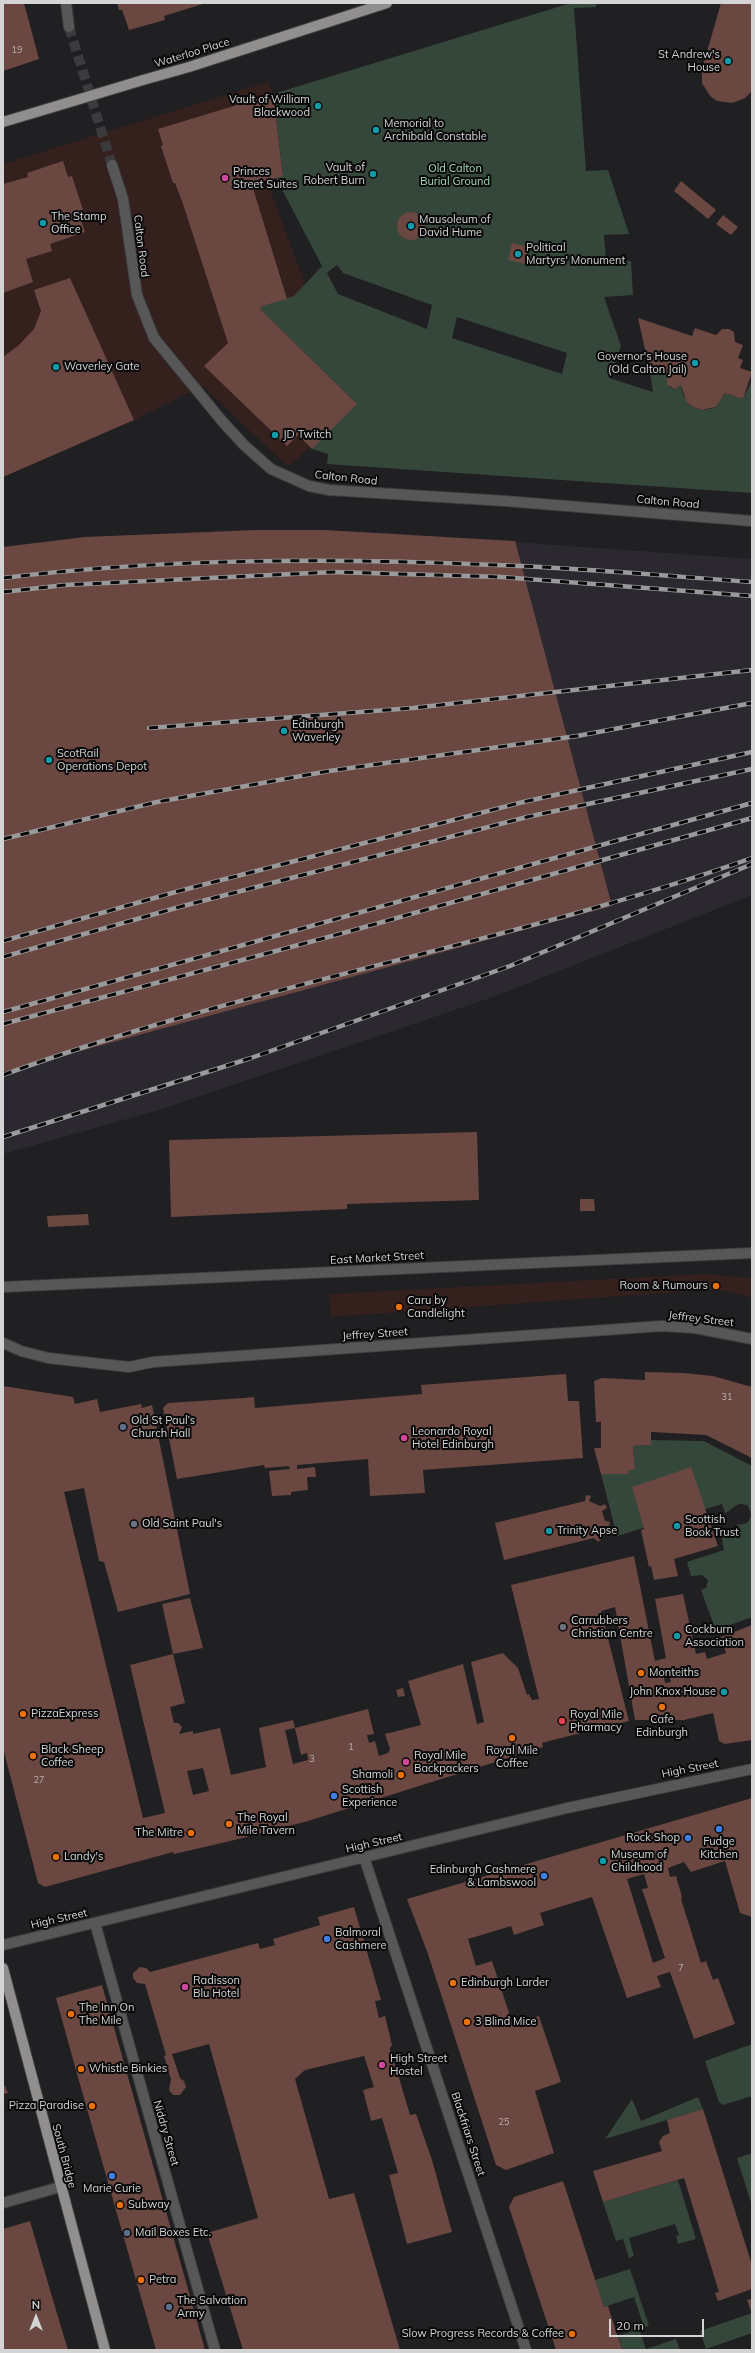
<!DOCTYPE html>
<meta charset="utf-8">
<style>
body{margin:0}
#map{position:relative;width:755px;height:2353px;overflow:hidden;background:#201f22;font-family:Mulish,sans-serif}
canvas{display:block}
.frame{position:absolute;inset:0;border:4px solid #d4d4d5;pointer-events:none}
.north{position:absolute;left:16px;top:2297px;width:40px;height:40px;-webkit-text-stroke:3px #0a090a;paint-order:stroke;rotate:0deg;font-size:11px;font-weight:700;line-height:16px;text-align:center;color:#d4d4d5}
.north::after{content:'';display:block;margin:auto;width:14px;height:18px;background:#d4d4d5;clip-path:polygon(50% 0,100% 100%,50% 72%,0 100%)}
.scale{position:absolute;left:609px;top:2319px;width:95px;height:18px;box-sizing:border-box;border:2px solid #d4d4d5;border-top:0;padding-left:5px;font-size:12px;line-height:14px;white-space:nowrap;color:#d4d4d5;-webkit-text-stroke:3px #0a090a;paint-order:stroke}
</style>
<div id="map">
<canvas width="755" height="2353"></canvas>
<div class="frame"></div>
<div class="north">N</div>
<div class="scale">20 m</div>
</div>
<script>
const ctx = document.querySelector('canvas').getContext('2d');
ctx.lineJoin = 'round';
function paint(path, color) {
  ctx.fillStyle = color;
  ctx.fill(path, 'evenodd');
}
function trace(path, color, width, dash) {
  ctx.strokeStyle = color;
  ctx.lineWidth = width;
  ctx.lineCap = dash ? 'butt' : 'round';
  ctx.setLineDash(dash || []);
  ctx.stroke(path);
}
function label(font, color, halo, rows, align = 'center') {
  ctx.font = font + ' Mulish,sans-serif';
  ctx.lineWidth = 4;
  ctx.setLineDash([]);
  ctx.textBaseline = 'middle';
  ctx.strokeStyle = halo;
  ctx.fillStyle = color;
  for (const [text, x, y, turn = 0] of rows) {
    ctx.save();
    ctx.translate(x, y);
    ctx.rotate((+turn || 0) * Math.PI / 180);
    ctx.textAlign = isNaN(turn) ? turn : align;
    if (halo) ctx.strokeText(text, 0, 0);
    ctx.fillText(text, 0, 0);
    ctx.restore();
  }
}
paint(new Path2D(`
 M 268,82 L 273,94 L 283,176 L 267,181 L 311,300 L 371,393 L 288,467 L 203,386 L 134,420 L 3,477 L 3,164 Z
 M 705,1274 L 752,1278 L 752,1298 L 725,1291 L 693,1288 L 692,1291 L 331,1317 L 329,1294 Z`), '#34211e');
paint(new Path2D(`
 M 257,530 L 323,530 L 387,533 L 752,559 L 752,895 L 496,996 L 159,1110 L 3,1154 L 3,547 L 85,537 Z`), '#2b2830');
paint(new Path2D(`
 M 571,3 L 597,3 L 596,7 L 574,8 L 586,171 L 608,170 L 629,234 L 604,235 L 606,262 L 631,261 L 633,295 L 604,297 L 621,346 L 609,378 L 653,392 L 649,367 L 670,373 L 667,380 L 669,387 L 675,389 L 681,385 C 683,405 698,415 716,407 L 725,393 L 743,399 L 752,380 L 752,493 L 327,464 L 328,454 L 312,449 L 356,403 L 260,309 L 262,306 L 294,296 L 322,266 L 276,178 L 283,175 L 273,94 ZM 337,265 L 343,273 L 432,305 L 427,329 L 338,294 L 327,273 ZM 457,317 L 567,353 L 562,374 L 452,338 Z
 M 651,1440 L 704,1441 L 752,1466 L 752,1617 L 728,1626 L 715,1628 L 701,1590 L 706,1588 L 708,1580 L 702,1575 L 691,1576 L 687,1562 L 724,1550 L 721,1534 L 726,1531 L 733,1534 L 738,1532 L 737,1524 C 745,1526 750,1522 751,1514 L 748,1506 C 736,1500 735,1509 725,1513 L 722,1504 L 617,1536 L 601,1474 L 628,1474 L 628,1471 L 635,1469 L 633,1446 L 651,1445 Z
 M 752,2044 L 752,2096 L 723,2105 L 719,2102 L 705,2061 Z
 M 698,2097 L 703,2109 L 605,2139 L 632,2099 L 641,2121 Z
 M 752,2153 L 752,2206 L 737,2158 Z
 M 678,2180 L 696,2239 L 678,2244 L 676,2236 L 679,2235 L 675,2224 L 629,2238 L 634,2256 L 629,2258 L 623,2239 L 616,2241 L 603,2202 Z
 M 630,2269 L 649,2326 L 644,2327 L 634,2297 L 604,2307 L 595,2280 Z
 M 752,2313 L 752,2333 L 706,2349 L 700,2331 Z
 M 639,2329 L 646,2349 L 676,2339 L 680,2350 L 622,2350 L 618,2336 Z`), '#35473a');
paint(new Path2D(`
 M 3,3 L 24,3 L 39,59 L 3,71 Z
 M 117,3 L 206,3 L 164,16 L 165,20 L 129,30 L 122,10 L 119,10 Z
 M 721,3 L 752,3 L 752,91 L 745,98 L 732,103 L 717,101 L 710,96 L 702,83 L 702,69 Z
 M 273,94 L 283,176 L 252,185 L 287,299 L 262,306 L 260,309 L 357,404 L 312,449 L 298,435 L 287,446 L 204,366 L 228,343 L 182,201 L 175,183 L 173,183 L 161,146 L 163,145 L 158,129 Z
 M 63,161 L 68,177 L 72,176 L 84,213 L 79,214 L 85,232 L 50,244 L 52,251 L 26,259 L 33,282 L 3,293 L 3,184 L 28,177 L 27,173 Z
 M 681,181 L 716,210 L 708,219 L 674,191 Z
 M397 226a14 14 0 1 1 28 0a14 14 0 1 1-28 0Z
 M 723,215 L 738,227 L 731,235 L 716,224 Z
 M 512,243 L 529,247 L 525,264 L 508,260 Z
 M 70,278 L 134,420 L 3,477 L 3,357 L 19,345 L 34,329 L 41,311 L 34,290 Z
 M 638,318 L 692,336 L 695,328 L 716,335 L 722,329 L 729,329 L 734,332 L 735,342 L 743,345 L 738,358 L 743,360 L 740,368 L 752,372 L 743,399 L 725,393 L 716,407 L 702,410 L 693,407 L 686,401 L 681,385 L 675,389 L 667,385 L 667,377 L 670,373 L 649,367 Z
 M 257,530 L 323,530 L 515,541 L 612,906 L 3,1072 L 3,547 L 85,537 Z
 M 477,1132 L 479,1200 L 347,1204 L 347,1209 L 171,1217 L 169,1140 Z
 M 580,1199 L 594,1199 L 595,1211 L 580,1211 Z
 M 88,1214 L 89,1225 L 48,1227 L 47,1216 Z
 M 645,1372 L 684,1373 L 713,1376 L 752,1387 L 752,1458 L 706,1435 L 651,1432 L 651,1445 L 633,1446 L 635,1469 L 628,1471 L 628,1474 L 601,1474 L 594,1448 L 601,1448 L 601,1422 L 596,1422 L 594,1381 L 602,1378 L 645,1380 Z
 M 566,1374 L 568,1401 L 579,1401 L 583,1458 L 423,1470 L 425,1493 L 370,1496 L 368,1459 L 297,1465 L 297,1469 L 315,1467 L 316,1477 L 307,1477 L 308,1490 L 291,1492 L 291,1495 L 272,1496 L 269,1471 L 290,1469 L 289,1466 L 265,1468 L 264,1465 L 177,1479 L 163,1408 L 168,1403 L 244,1398 L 254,1397 L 255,1408 L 422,1394 L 421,1385 Z
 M 3,1386 L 73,1397 L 75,1404 L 97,1399 L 100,1412 L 141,1404 L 142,1408 L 152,1405 L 190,1594 L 118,1612 L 104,1562 L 99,1561 L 84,1488 L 64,1492 L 143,1818 L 165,1813 L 130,1665 L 173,1654 L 185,1703 L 170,1707 L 174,1723 L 178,1723 L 182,1727 L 179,1734 L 193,1731 L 193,1734 L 220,1728 L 231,1775 L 266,1767 L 259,1728 L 293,1720 L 295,1728 L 368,1709 L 374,1734 L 367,1735 L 369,1743 L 375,1741 L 379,1756 L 388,1753 L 390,1749 L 385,1734 L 421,1725 L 408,1681 L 463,1664 L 477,1724 L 484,1722 L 471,1662 L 503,1653 L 518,1668 L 527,1695 L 529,1694 L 532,1700 L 539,1699 L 511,1585 L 634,1556 L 655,1661 L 666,1658 L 655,1599 L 683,1594 L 696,1654 L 705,1652 L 707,1659 L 726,1653 L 721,1637 L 752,1625 L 752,1740 L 725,1744 L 719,1741 L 713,1713 L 684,1720 L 635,1720 L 615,1607 L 601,1611 L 629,1721 L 549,1741 L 542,1743 L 543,1747 L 308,1821 L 254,1835 L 253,1833 L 247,1837 L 196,1849 L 174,1854 L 173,1852 L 45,1887 L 38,1883 L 3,1748 ZM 668,1670 L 671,1682 L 665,1683 L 663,1671 ZM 295,1728 L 301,1755 L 307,1753 L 308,1760 L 293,1764 L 285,1730 ZM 203,1768 L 209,1791 L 193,1795 L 187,1771 Z
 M 691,1467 L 718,1546 L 674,1559 L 678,1576 L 654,1580 L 651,1566 L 649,1567 L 641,1530 L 644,1529 L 632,1487 Z
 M 586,1495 L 591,1496 L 589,1501 L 600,1506 L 605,1504 L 607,1508 L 602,1511 L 605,1521 L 610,1522 L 609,1526 L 604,1526 L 598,1535 L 601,1539 L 598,1542 L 594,1538 L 504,1560 L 495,1523 L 585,1501 Z
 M 190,1598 L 203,1648 L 173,1654 L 162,1604 Z
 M 403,1688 L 405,1696 L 398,1697 L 396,1690 Z
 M 752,1798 L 752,1917 L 740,1913 L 725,1861 L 691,1872 L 684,1862 L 668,1868 L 670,1877 L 676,1876 L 682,1897 L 681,1899 L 701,1963 L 706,1961 L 713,1980 L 718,1978 L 735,2024 L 694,2039 L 670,1972 L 657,1976 L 661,1987 L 627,1998 L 592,1897 L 540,1913 L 544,1925 L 514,1935 L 511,1926 L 468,1939 L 476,1966 L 492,1961 L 513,2025 L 539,2016 L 561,2082 L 535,2091 L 554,2153 L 506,2170 L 496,2165 L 428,1954 L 407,1899 ZM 644,1874 L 648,1888 L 642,1889 L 665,1958 L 653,1963 L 627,1879 Z
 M 354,1907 L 381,2000 L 375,2001 L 379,2018 L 385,2016 L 392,2045 L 390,2048 L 390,2053 L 395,2057 L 394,2061 L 410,2115 L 416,2114 L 432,2160 L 452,2232 L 407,2244 L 389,2175 L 398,2173 L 382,2118 L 371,2121 L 363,2090 L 374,2087 L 364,2056 L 305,2070 L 295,2079 L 329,2199 L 354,2193 L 400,2350 L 243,2350 L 207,2233 L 258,2218 L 209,2044 L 172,2054 L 180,2078 L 184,2081 L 186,2087 L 180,2095 L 173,2095 L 169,2090 L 171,2079 L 164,2056 L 166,2055 L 145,1984 L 137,1983 L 133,1978 L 133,1973 L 140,1967 L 146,1968 L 150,1972 L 258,1943 L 260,1949 L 275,1945 L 273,1939 L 320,1925 L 318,1917 Z
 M 102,1985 L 197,2321 L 205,2350 L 156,2350 L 77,2074 L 56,1998 Z
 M 3,2086 L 5,2086 L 8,2093 L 3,2094 Z
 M 703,2109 L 752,2265 L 752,2289 L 718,2301 L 715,2293 L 719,2292 L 684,2178 L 603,2202 L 593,2171 L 662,2151 L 659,2142 L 663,2136 L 670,2133 L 667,2120 Z
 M 563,2181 L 604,2307 L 608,2306 L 622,2350 L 556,2350 L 509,2207 L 514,2197 Z
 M 30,2221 L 50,2290 L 68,2350 L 3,2350 L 3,2229 Z
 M 752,2299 L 752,2314 L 747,2300 Z`), '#6a4741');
trace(new Path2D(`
 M 69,27 L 112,165`), '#3b3a3d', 10, [10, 5]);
const minor = new Path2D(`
 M 66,3 L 69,27
 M 112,165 L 123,199 L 137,295 L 154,338 L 222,421 L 244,445 L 271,469 L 309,486 L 329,490 L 505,501 L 752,521
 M 3,1287 L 752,1253
 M 3,1343 L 21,1351 L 48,1358 L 129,1367 L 153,1362 L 662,1326 L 695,1328 L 752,1339
 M 364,1857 L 526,2350
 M 95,1923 L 215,2350
 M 3,1945 L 567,1808 L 752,1769
 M 3,2203 L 60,2187`);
const major = new Path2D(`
 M 143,80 L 189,67 L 387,3
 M 3,122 L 50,108
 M 3,1968 L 105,2350`);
trace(minor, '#3d3c3f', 12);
trace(major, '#3d3c3f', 12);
trace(minor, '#585757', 10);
trace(major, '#918e8e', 10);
const rail = new Path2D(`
 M 3,578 C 166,558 332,558 496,565 C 581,568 667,576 752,582
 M 3,592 L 65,585 L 334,572 L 501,577 L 752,596
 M 149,728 L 413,708 L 752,670
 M 3,839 L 157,802 L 329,771 L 577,736 L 752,703
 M 3,941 L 179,891 L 523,802 L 752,752
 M 3,957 L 183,906 L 527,817 L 752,769
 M 3,1012 L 752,803
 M 3,1024 L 347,932 L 752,818
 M 3,1075 C 247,985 507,945 752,858
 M 3,1137 L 251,1058 L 510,966 L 752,864`);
trace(rail, '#9a9a9c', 4.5);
trace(rail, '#0a090a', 3, [9]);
const majorBridge = new Path2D(`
 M 50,108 L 143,80`);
trace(majorBridge, '#3d3c3f', 12, []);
trace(majorBridge, '#918e8e', 10);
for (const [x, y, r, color] of [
 [728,61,4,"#0f9aa8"],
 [318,106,4,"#0f9aa8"],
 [376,130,4,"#0f9aa8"],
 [373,174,4,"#0f9aa8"],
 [225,178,4,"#d1479c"],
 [43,223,4,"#0f9aa8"],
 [411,226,4,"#0f9aa8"],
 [518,254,4,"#0f9aa8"],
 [695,363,4,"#0f9aa8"],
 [56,367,4,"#0f9aa8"],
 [275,435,4,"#0f9aa8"],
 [284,731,4,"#0f9aa8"],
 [49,760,4,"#0f9aa8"],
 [716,1286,4,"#e8710a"],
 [399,1307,4,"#e8710a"],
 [123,1427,4,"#5c6f8a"],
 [404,1438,4,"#d1479c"],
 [134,1524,4,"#6b7280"],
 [677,1526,4,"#0f9aa8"],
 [549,1531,4,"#0f9aa8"],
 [563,1627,4,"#6b7280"],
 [677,1636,4,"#0f9aa8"],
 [641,1673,4,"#e8710a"],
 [724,1692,4,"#0f9aa8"],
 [662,1707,4,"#e8710a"],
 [23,1714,4,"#e8710a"],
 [562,1721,4,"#e0444e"],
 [512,1738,4,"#e8710a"],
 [33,1756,4,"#e8710a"],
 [406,1762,4,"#d1479c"],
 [401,1775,4,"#e8710a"],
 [334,1796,4,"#3f7fe0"],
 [229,1824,4,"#e8710a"],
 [719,1829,4,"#3f7fe0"],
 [191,1833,4,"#e8710a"],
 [688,1838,4,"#3f7fe0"],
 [56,1857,4,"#e8710a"],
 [603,1861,4,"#0f9aa8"],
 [544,1876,4,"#3f7fe0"],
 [327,1939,4,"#3f7fe0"],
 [453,1983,4,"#e8710a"],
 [185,1987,4,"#d1479c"],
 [71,2014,4,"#e8710a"],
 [467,2022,4,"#e8710a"],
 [382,2065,4,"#d1479c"],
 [81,2069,4,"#e8710a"],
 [92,2106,4,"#e8710a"],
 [112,2176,4,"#3f7fe0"],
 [120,2205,4,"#e8710a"],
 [127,2233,4,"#5c6f8a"],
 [141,2280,4,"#e8710a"],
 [169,2307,4,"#5c6f8a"],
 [572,2334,4,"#e8710a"]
]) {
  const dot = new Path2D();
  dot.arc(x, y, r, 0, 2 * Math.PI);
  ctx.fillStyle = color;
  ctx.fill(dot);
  trace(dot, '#0a090a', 1.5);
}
label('9px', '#bab1b0', null, [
 ["19",17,50],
 ["31",727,1397],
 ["1",351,1747],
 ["3",312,1759],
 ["27",39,1780],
 ["7",681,1968],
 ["25",504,2122]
]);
label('11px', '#d4d4d5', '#0a090a', [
 ["Waterloo Place",192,53,-17],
 ["Calton Road",141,246,83],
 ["Calton Road",346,478,6],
 ["Calton Road",668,502,5],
 ["East Market Street",377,1258,-3],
 ["Jeffrey Street",701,1319,7],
 ["Jeffrey Street",375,1334,-4],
 ["High Street",690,1769,-11],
 ["High Street",374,1843,-13],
 ["High Street",59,1919,-13],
 ["Niddry Street",166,2133,74],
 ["Blackfriars Street",468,2134,72],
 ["South Bridge",64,2156,75]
]);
label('11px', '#d4d4d5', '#0a090a', [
 ["St Andrew's",720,55,"right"],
 ["House",720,68,"right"],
 ["Vault of William",310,100,"right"],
 ["Blackwood",310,113,"right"],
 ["Memorial to",384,124],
 ["Archibald Constable",384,137],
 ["Vault of",365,168,"right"],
 ["Robert Burn",365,181,"right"],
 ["Princes",233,172],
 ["Street Suites",233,185],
 ["The Stamp",51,217],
 ["Office",51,230],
 ["Mausoleum of",419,220],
 ["David Hume",419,233],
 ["Political",526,248],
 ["Martyrs' Monument",526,261],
 ["Governor's House",687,357,"right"],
 ["(Old Calton Jail)",687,370,"right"],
 ["Waverley Gate",64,367],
 ["JD Twitch",283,435],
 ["Edinburgh",292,725],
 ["Waverley",292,738],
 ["ScotRail",57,754],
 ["Operations Depot",57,767],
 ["Room & Rumours",708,1286,"right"],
 ["Caru by",407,1301],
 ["Candlelight",407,1314],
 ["Old St Paul’s",131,1421],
 ["Church Hall",131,1434],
 ["Leonardo Royal",412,1432],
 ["Hotel Edinburgh",412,1445],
 ["Scottish",685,1520],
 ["Book Trust",685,1533],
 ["Old Saint Paul's",142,1524],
 ["Trinity Apse",557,1531],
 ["Carrubbers",571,1621],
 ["Christian Centre",571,1634],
 ["Cockburn",685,1630],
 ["Association",685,1643],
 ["Monteiths",649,1673],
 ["John Knox House",716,1692,"right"],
 ["PizzaExpress",31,1714],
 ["Royal Mile",570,1715],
 ["Pharmacy",570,1728],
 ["Cafe",662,1720,"center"],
 ["Edinburgh",662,1733,"center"],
 ["Black Sheep",41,1750],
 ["Coffee",41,1763],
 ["Royal Mile",512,1751,"center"],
 ["Coffee",512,1764,"center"],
 ["Royal Mile",414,1756],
 ["Backpackers",414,1769],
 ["Shamoli",393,1775,"right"],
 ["Scottish",342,1790],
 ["Experience",342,1803],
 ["The Royal",237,1818],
 ["Mile Tavern",237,1831],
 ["The Mitre",183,1833,"right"],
 ["Rock Shop",680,1838,"right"],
 ["Fudge",719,1842,"center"],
 ["Kitchen",719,1855,"center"],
 ["Museum of",611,1855],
 ["Childhood",611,1868],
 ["Landy's",64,1857],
 ["Edinburgh Cashmere",536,1870,"right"],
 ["& Lambswool",536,1883,"right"],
 ["Balmoral",335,1933],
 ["Cashmere",335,1946],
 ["Radisson",193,1981],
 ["Blu Hotel",193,1994],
 ["Edinburgh Larder",461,1983],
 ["The Inn On",79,2008],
 ["The Mile",79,2021],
 ["3 Blind Mice",475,2022],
 ["High Street",390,2059],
 ["Hostel",390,2072],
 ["Whistle Binkies",89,2069],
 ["Pizza Paradise",84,2106,"right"],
 ["Marie Curie",112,2189,"center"],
 ["Subway",128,2205],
 ["Mail Boxes Etc.",135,2233],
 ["Petra",149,2280],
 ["The Salvation",177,2301],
 ["Army",177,2314],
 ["Slow Progress Records & Coffee",564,2334,"right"]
], 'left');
label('11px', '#a4dcb3', '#0a090a', [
 ["Old Calton",455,169],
 ["Burial Ground",455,182]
]);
</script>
